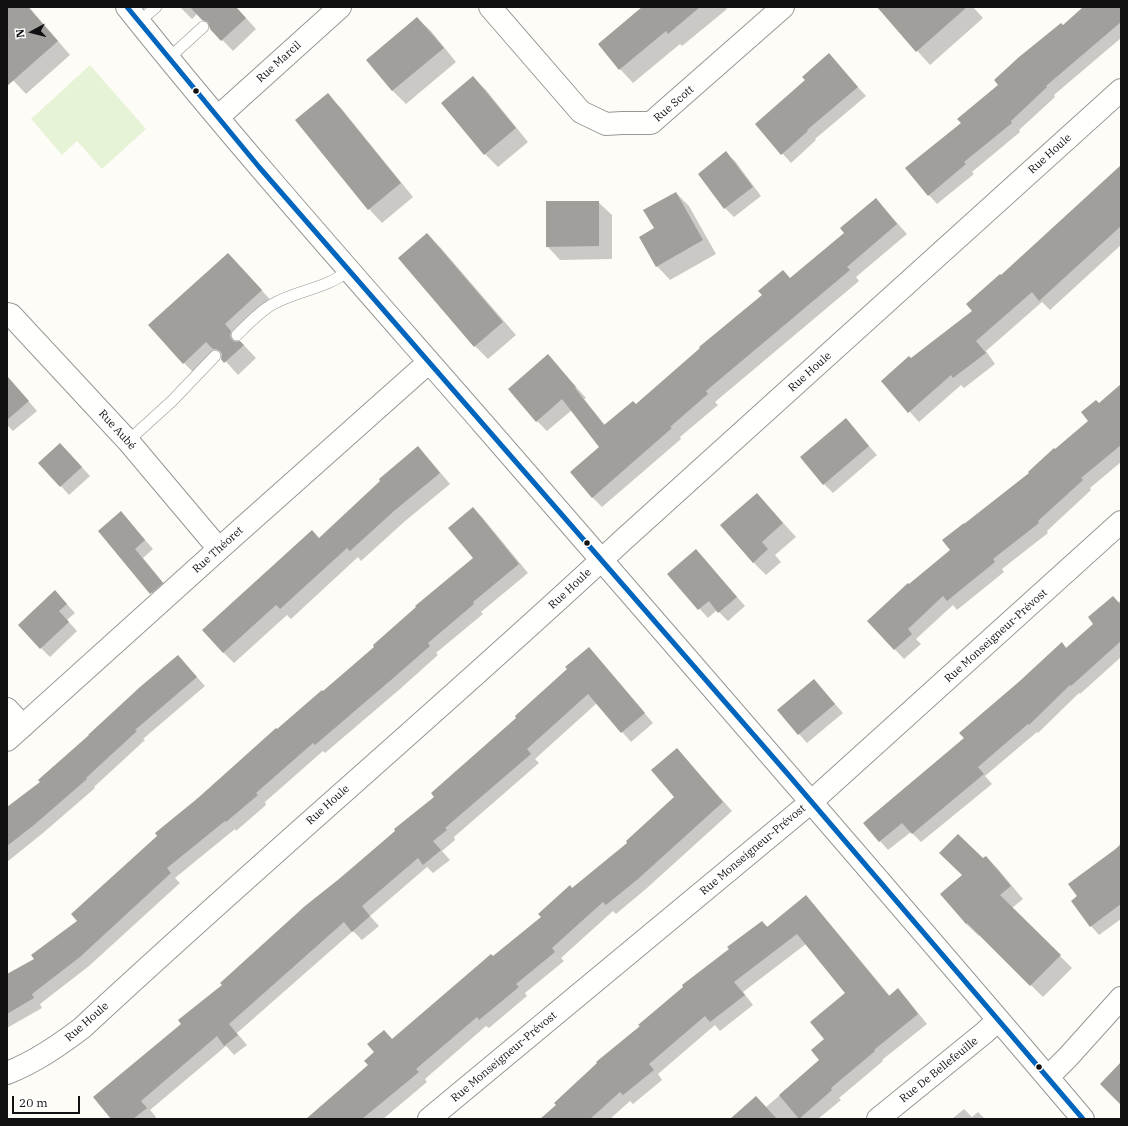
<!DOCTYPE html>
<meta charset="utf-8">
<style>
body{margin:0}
#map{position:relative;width:1128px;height:1126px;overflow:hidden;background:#fdfcf7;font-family:"IBM Plex Serif",serif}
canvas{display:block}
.frame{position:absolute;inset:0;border:8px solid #111;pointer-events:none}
.north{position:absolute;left:12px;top:12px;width:40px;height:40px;-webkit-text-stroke:3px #fff;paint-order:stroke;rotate:263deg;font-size:11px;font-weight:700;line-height:16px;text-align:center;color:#111}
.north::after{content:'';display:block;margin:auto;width:14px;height:18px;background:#111;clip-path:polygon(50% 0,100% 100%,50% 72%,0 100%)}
.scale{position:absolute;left:12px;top:1096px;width:68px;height:18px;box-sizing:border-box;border:2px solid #111;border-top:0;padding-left:5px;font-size:12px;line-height:14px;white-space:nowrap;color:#111;-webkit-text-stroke:3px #fff;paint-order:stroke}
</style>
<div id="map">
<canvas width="1128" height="1126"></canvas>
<div class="frame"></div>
<div class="north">N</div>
<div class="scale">20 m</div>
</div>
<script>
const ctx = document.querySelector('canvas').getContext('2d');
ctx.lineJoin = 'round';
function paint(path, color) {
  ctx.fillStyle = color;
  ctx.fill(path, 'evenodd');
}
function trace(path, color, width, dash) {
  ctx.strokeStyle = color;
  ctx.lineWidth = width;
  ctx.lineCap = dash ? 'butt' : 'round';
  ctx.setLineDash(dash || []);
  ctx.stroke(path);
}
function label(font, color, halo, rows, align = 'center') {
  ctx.font = font + ' "IBM Plex Serif",serif';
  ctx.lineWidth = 4;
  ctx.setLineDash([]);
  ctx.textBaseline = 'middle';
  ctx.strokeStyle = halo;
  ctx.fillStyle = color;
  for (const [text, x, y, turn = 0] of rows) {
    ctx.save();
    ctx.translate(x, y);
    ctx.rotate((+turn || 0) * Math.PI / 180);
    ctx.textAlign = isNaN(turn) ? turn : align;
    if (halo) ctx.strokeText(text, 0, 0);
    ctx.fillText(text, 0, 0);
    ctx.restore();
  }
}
paint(new Path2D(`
 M 90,65 L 146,129 L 102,169 L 77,141 L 62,155 L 31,119 Z`), '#e7f3d7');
paint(new Path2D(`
 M 7,7 L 29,7 L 70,55 L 26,94 L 7,74 Z
 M 180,7 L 236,7 L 256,29 L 233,51 L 197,14 L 192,19 Z
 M 644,7 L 725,7 L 727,9 L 682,46 L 680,44 L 633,83 L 620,69 L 599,44 Z
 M 878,7 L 973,7 L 983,18 L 930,65 Z
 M 1084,7 L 1121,7 L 1121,38 L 1054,95 L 1055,97 L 1019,130 L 1020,132 L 972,172 L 974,174 L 937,204 L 929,195 L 962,123 L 1000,85 Z
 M 417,18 L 431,31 L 456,62 L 406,104 L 393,91 L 367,60 Z
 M 829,55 L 866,96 L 815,139 L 816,140 L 791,163 L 756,124 L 806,80 Z
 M 473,77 L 486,90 L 528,142 L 498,167 L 485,154 Z
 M 327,95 L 341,108 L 413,197 L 382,223 L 369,209 L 296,121 Z
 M 726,153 L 735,161 L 761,196 L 734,217 L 725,208 L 699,174 Z
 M 1121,167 L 1121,245 L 1050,310 L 1042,302 L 986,351 L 995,364 L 964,388 L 961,385 L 919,422 L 882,381 L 974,311 L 1001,276 Z
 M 676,193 L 689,206 L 716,254 L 670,280 L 657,266 Z
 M 876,199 L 907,234 L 856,277 L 859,281 L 715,402 L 718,405 L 680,437 L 681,439 L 602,507 L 592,497 L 600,447 L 572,410 L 547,431 L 537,421 L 548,356 L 586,398 L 584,399 L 605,425 L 636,405 L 790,279 L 845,233 Z
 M 598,202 L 612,215 L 612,259 L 560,260 L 547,246 Z
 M 427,234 L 440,247 L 516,335 L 488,359 L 475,346 Z
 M 241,267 L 274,304 L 237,338 L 256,358 L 238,375 L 220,355 L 197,376 L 184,363 Z
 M 7,376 L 37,411 L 13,431 L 7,425 Z
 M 1121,385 L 1121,462 L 1090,488 L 1091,490 L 1047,531 L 1048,533 L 1002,569 L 1004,572 L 957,610 L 953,605 L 916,639 L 921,644 L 904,659 L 868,621 L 952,550 L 964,525 L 1031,473 L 1055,451 L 1090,421 L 1099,404 Z
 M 846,420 L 877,455 L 833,493 L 824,484 Z
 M 418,448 L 428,458 L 450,484 L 404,522 L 361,561 L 358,557 L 291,619 L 287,615 L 234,663 L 223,652 L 319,539 Z
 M 69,453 L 90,476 L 69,495 L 61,486 Z
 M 757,494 L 796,537 L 775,555 L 781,562 L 766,575 L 753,562 Z
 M 473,508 L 482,517 L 528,573 L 481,612 L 483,614 L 436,653 L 438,655 L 400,689 L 325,753 L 323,751 L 265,802 L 266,805 L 236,831 L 235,829 L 175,878 L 180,883 L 89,966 L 40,1004 L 42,1008 L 7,1028 L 7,976 L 36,959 L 78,921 L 198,798 L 277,730 L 324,692 L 474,558 Z
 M 121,512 L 153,549 L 143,558 L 171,592 L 160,602 L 99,531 Z
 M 696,550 L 745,606 L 728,621 L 717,610 L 708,618 L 668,574 Z
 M 55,591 L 75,613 L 67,620 L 77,631 L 50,657 L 41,648 Z
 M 1121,600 L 1121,657 L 1080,694 L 1079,693 L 1038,733 L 1037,732 L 985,776 L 992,784 L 921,842 L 911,832 L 888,850 L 864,823 L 965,738 L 1021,680 L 1061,643 L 1067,649 Z
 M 589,648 L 653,723 L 631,742 L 597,703 L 535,759 L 539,763 L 454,837 L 455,840 L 442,851 L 450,860 L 433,873 L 427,867 L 370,916 L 379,926 L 362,940 L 353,931 L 237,1033 L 247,1045 L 234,1055 L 226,1046 L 150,1110 L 156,1117 L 154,1119 L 112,1119 L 182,1024 L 223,985 L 340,879 L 436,797 Z
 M 178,656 L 205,686 L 143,739 L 145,740 L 94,787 L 95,788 L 43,833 L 7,862 L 7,808 L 42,782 Z
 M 814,680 L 843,713 L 807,743 L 799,734 Z
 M 677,749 L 732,811 L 647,888 L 616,914 L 613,911 L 561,958 L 564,961 L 525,993 L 527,996 L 489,1028 L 486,1026 L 425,1079 L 427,1082 L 383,1119 L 306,1119 L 369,1066 L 384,1031 L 393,1040 L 542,917 L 573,889 L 629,843 L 675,797 Z
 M 1121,843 L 1121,919 L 1099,935 L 1091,926 L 1079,896 L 1100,866 Z
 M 986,857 L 998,869 L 1023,899 L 1012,908 L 1072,968 L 1043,997 L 980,935 L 979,936 L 966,924 L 983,859 Z
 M 806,896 L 815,906 L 890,996 L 898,990 L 907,999 L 927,1024 L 882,1060 L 883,1061 L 839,1098 L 841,1100 L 818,1119 L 732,1119 L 756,1097 L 766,1107 L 821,1060 L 826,1040 L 846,993 L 806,944 L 743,992 L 753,1005 L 720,1031 L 715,1025 L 658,1074 L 662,1080 L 633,1104 L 630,1101 L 610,1119 L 541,1119 L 641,1027 L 762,922 L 768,927 Z
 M 964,1109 L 972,1117 L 978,1112 L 985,1119 L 952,1119 Z`), '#0003');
paint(new Path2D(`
 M 7,7 L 28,7 L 58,41 L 7,86 Z
 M 190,7 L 236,7 L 246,18 L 221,41 L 210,29 L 208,22 L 202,20 Z
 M 642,7 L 700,7 L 668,34 L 666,31 L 619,70 L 598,44 Z
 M 877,7 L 967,7 L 916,52 Z
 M 1083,7 L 1121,7 L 1121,22 L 1046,86 L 1047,87 L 1011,121 L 1012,123 L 964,162 L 966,164 L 928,196 L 905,168 L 961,123 L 957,119 L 998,85 L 994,80 L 1019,57 L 1061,23 L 1063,25 Z
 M 417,17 L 444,48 L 392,91 L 366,60 Z
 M 829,53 L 858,87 L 807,130 L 808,131 L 781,155 L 755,124 L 805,80 L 802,77 Z
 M 473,76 L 516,128 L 484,155 L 441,103 Z
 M 328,93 L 401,183 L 368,210 L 295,120 Z
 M 726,151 L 753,187 L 724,209 L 698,174 Z
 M 1121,165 L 1121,226 L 1039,301 L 1032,292 L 976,341 L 986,353 L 953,378 L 951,375 L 908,413 L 881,381 L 909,356 L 911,358 L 972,311 L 966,304 L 1000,274 L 1001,275 Z
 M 676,192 L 703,240 L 656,267 L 639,237 L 654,228 L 643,210 Z
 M 876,198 L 897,224 L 847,267 L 850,270 L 706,391 L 708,394 L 670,427 L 672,428 L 592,498 L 570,472 L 599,447 L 562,399 L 536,422 L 508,389 L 548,354 L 576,387 L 575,388 L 604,425 L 633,401 L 636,404 L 700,348 L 699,347 L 762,295 L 758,291 L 783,270 L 790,278 L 844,233 L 840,228 Z
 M 546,201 L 599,201 L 599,246 L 546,247 Z
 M 427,233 L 503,322 L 474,347 L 398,258 Z
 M 228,253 L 262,290 L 225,324 L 231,331 L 230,336 L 232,340 L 236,342 L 240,341 L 244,345 L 224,363 L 221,359 L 222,354 L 220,351 L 216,349 L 213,349 L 206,342 L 183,364 L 148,325 Z
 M 7,376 L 29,401 L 7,420 Z
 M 1121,384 L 1121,445 L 1081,478 L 1083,480 L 1038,521 L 1039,523 L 993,559 L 995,562 L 947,601 L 943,596 L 908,629 L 912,634 L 894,650 L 867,621 L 908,583 L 909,584 L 950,550 L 942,540 L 964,523 L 964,524 L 1029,473 L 1028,472 L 1054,448 L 1055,449 L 1088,421 L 1081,412 L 1096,400 L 1099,403 Z
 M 846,418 L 869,446 L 823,485 L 800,457 Z
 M 60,443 L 82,467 L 60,487 L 38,463 Z
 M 418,446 L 440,473 L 394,511 L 350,551 L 347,548 L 280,609 L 276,605 L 223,653 L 202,630 L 312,530 L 319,538 L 380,481 L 379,479 Z
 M 757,493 L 783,523 L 762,542 L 768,549 L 753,563 L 720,525 Z
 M 473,507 L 519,564 L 473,602 L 474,604 L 428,643 L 430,646 L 391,680 L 315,745 L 313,743 L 256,793 L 258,795 L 226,822 L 225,821 L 167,868 L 171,873 L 80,957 L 32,994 L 34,998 L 7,1014 L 7,974 L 34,959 L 31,955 L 77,921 L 71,914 L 157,836 L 155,833 L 198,798 L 276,728 L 277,729 L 322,690 L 323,691 L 374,647 L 373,645 L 416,607 L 415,606 L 473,558 L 448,528 Z
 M 121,511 L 145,540 L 135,549 L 163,583 L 150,594 L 98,531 Z
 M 696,549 L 737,597 L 718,613 L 709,601 L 698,610 L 667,574 Z
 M 55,590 L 67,604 L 59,611 L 69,622 L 40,649 L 18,625 Z
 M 1113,596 L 1121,605 L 1121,641 L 1071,686 L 1070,685 L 1029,725 L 1028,724 L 978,767 L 984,774 L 912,834 L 902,823 L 879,842 L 863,823 L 964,738 L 959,733 L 1021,680 L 1062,642 L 1066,648 L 1093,624 L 1088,617 Z
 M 589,647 L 645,713 L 621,733 L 588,694 L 527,749 L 531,754 L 445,828 L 447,830 L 433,841 L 441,850 L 423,865 L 418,858 L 362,906 L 370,916 L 352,932 L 344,922 L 229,1024 L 238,1035 L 224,1046 L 217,1036 L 141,1101 L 147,1108 L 133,1119 L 111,1119 L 93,1097 L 181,1024 L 178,1020 L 222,985 L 220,983 L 305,906 L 339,879 L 395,831 L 394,829 L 434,797 L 431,793 L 516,718 L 515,716 L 567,669 L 565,667 Z
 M 178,655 L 197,677 L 135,730 L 137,731 L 86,778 L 87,779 L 34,825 L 7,846 L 7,807 L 40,782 L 38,780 L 89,735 L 88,735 L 140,687 Z
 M 814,679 L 835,704 L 798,735 L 777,710 Z
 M 677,748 L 723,802 L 638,879 L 606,905 L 603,902 L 552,948 L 555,952 L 516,984 L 519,987 L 479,1020 L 477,1017 L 416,1069 L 419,1072 L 362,1119 L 306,1119 L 368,1065 L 364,1061 L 374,1052 L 367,1044 L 384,1030 L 392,1039 L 491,954 L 493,956 L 541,917 L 538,914 L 570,885 L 572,888 L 627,843 L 626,841 L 674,797 L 651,770 Z
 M 958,834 L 983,858 L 986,856 L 1011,886 L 1000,895 L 1061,955 L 1030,986 L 967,923 L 966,924 L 940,894 L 962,875 L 939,853 Z
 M 1121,845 L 1121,904 L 1090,927 L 1071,901 L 1077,896 L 1068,884 Z
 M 806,895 L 889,996 L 898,988 L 918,1014 L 874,1050 L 875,1051 L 831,1088 L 832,1090 L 799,1119 L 779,1095 L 819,1060 L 811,1050 L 824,1039 L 810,1022 L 845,993 L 797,934 L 734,982 L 745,995 L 710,1022 L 705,1016 L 649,1064 L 654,1070 L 623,1095 L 620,1092 L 590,1119 L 540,1119 L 556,1105 L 554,1103 L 597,1063 L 596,1062 L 640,1026 L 638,1025 L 683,987 L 682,985 L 729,949 L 727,947 L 762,921 L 767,927 Z
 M 1121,1062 L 1121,1105 L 1100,1084 Z
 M 756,1096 L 777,1119 L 730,1119 Z`), '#a19f9c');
const service = new Path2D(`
 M 139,22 L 156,7
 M 169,58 L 203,27
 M 237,335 C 248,324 259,312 273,304 C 297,290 327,289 349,270
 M 128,441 L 172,401 L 215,356`);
const minor = new Path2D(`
 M 127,7 C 242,151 365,288 486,427 C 686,657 886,887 1083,1119
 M 490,7 L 581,112 L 606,124 L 622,123 L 651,123 L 783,7
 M 218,117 L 340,7
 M 7,314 L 11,315 L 128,441 L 219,549
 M 7,709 L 23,726
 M 7,740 L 219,549 L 429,362
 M 7,1073 C 35,1062 58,1046 82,1028 C 259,863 445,706 622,541 L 1121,90
 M 1048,1077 L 1068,1057 L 1121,998
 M 429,1119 L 811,802 L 1121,522
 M 878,1119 L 984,1033 L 998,1020`);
trace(service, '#979795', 12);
trace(minor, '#979795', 24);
trace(service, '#fffffe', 11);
trace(minor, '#fffffe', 22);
trace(new Path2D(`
 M 127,7 L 259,167 L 786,772 L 1083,1119`), '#0065bd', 5);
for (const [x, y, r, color] of [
 [196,91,3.5,"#111"],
 [587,543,3.5,"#111"],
 [1039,1067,3.5,"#111"]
]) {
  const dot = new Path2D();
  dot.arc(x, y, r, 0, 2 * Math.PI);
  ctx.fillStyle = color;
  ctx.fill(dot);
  trace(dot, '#fff', 1.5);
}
label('11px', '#111', '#fff', [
 ["Rue Marcil",279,62,-42],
 ["Rue Scott",674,104,-41],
 ["Rue Houle",1050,154,-42],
 ["Rue Houle",810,372,-42],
 ["Rue Aubé",117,430,48],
 ["Rue Théoret",218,550,-42],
 ["Rue Houle",570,589,-43],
 ["Rue Monseigneur-Prévost",996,636,-42],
 ["Rue Houle",328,805,-42],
 ["Rue Monseigneur-Prévost",753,850,-40],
 ["Rue Houle",87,1022,-41],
 ["Rue Monseigneur-Prévost",504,1057,-40],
 ["Rue De Bellefeuille",939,1070,-39]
]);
</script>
